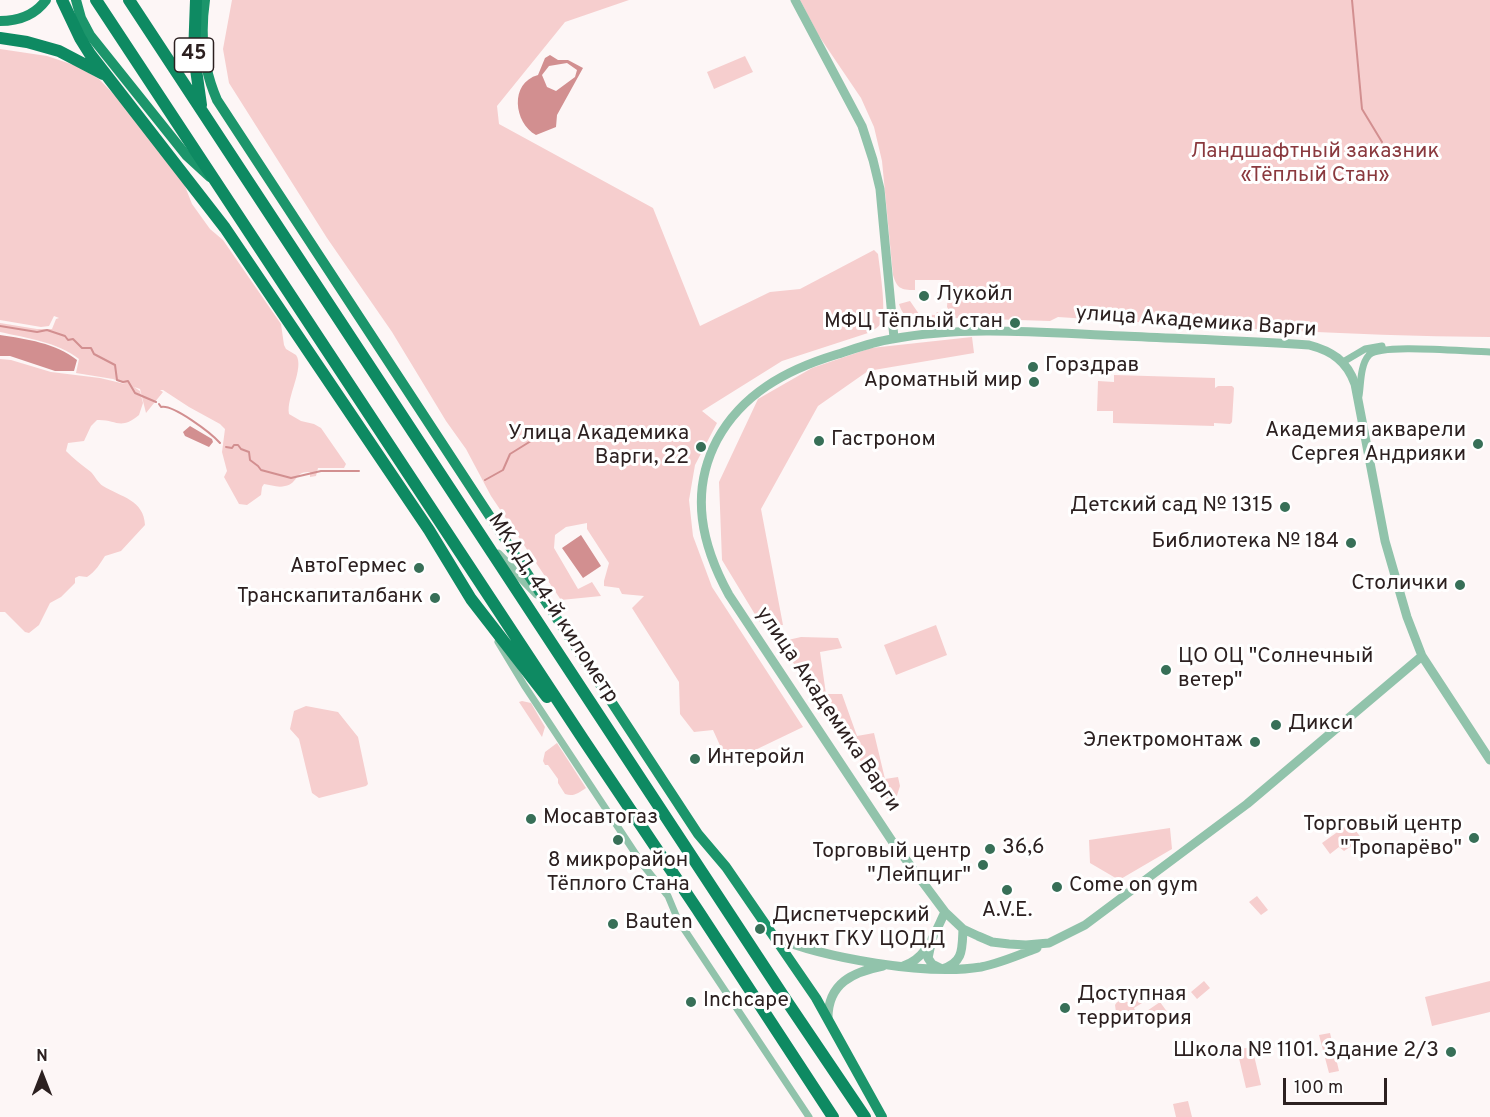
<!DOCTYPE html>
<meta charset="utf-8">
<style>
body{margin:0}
#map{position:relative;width:1490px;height:1117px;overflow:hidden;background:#fdf6f6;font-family:Overpass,sans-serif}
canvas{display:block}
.north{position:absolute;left:12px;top:1045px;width:60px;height:60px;-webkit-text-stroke:4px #fff;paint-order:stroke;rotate:0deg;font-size:16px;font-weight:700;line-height:24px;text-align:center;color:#2c2020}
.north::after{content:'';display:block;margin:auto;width:21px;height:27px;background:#2c2020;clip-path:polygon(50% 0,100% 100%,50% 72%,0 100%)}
.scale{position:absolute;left:1283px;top:1078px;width:104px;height:27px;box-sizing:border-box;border:3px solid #2c2020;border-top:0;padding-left:8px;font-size:18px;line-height:21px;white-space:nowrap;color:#2c2020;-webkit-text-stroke:4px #fff;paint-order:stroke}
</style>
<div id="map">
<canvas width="1490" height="1117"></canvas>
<div class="north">N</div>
<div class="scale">100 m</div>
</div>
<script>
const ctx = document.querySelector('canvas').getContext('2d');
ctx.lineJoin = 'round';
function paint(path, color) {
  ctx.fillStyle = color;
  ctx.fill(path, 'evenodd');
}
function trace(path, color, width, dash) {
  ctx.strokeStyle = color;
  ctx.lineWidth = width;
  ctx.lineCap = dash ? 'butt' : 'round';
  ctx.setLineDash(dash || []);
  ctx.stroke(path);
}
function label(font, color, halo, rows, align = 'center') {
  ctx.font = font + ' Overpass,sans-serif';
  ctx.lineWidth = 6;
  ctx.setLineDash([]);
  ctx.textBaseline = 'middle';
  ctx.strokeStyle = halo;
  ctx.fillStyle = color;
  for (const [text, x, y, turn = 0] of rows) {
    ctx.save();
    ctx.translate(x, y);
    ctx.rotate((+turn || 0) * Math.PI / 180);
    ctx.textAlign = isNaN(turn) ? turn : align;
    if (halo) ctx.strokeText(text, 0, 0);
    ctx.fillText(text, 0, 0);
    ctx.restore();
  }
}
paint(new Path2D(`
 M 232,0 L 629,0 L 565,22 L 497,106 L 499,124 L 653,208 L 700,326 L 770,292 L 800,289 L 874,250 L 878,254 C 880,270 886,307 882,321 C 880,327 873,330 868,333 L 782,361 L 702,411 L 717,423 L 695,465 L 689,500 L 693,536 L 712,587 L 803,727 L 728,763 L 713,730 L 694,732 L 680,714 L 679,682 L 632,608 L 644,596 L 622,594 L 619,588 L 604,586 L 604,581 L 609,563 L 587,529 L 587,523 L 566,527 L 555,535 L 554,548 L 578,589 L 592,582 L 601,596 L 561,600 L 491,496 L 466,449 L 446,421 L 392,332 L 327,238 L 229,83 L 223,49 Z
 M 800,0 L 1490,0 L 1490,337 C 1346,336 1202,326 1058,317 L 1050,321 L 954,318 L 947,307 L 949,280 L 915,280 L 915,290 C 900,290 897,288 893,275 L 882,161 L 874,127 L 861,98 L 819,36 Z
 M 0,49 L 47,56 L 77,66 L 99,79 L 123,104 L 183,181 L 192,204 L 210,229 L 223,240 L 281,324 L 284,345 L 286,349 L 296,355 C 305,368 286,397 289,414 L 301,421 L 314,424 L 321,428 L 346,464 L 344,468 L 318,468 L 316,476 L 310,477 L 310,472 C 294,471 299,483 285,486 C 278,488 271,485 264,484 L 262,487 L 261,495 L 247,505 L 239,504 L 224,477 L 227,471 L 222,452 L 225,429 L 220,424 L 189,407 L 163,390 L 160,390 L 163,392 L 146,413 L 140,389 L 134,387 L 140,391 L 143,403 L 139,415 C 120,431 116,419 97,420 L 91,426 L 84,441 L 68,443 L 66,451 C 74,459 82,465 91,472 C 95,476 98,483 103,486 C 121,497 144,500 145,525 L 121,551 L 105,556 C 99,565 96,571 87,577 L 79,576 L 75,578 L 75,583 L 61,597 L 50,603 L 39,625 L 29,633 L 25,632 L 5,612 L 0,612 L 0,359 L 11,360 L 51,372 L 100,378 L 125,384 L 113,379 L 76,373 L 79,359 C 58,342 26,338 0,332 L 0,323 L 37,329 L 52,329 L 56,319 L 59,318 L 54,316 L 49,326 L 41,327 L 0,320 Z
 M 745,56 L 753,72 L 714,89 L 707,72 Z
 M 910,301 L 919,314 L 935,315 L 937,312 L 942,315 L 944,320 C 925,323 906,327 899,304 Z
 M 972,337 L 974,353 L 868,371 L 818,406 L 761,509 L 783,625 L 762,626 L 722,560 L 719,482 L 758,399 L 812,368 L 871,348 Z
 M 1114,375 L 1215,378 L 1215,388 L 1218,386 L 1232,386 L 1234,388 L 1232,422 L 1230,424 L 1214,423 L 1214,426 L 1113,423 L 1113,411 L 1097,411 L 1098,381 L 1114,382 Z
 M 936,625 L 947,655 L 896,675 L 884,645 Z
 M 801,637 L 838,638 L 842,648 L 820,652 L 826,694 L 842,694 L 857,736 L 874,733 L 885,779 L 898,777 L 900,786 L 893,808 L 779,642 Z
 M 522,701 L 531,703 L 545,727 L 542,737 L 519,702 Z
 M 306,706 L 338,712 L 358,737 L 368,784 L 366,786 L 319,798 L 312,793 L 299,739 L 290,729 L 294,711 Z
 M 557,743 L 586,788 C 578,793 574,797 565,794 L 558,783 L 558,779 L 548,765 L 545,765 L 543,761 L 545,752 Z
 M 1350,823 L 1362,839 L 1344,851 L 1339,847 L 1330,854 L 1322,843 Z
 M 1170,828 L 1172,849 L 1119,880 L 1090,863 L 1089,840 Z
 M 1257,896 L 1268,910 L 1261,915 L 1249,902 Z
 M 1204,981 L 1210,988 L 1197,999 L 1191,992 Z
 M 1490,981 L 1490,1012 L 1432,1026 L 1425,997 Z
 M 1137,997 L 1142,1003 L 1134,1008 L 1138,1017 L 1136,1025 L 1128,1026 L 1124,1023 L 1118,1027 L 1110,1017 L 1116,1012 L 1115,1005 C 1119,999 1123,1000 1129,1003 Z
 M 1160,1002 L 1168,1013 L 1149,1027 L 1141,1015 Z
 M 1330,1033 L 1339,1071 L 1329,1073 L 1319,1035 Z
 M 1252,1047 L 1261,1085 L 1246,1088 L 1238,1054 L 1240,1049 Z
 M 1188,1101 L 1192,1117 L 1176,1117 L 1173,1104 Z`), '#f6cece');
paint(new Path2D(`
 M 550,55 L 558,60 L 568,60 L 583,68 L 557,115 L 556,127 L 536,135 C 514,123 509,83 538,75 L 545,58 ZM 567,63 L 577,70 L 575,77 L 556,91 L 547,87 L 542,75 L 549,66 Z
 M 0,335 C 26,339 56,343 77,360 L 74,371 L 55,371 L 10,356 L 0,356 Z
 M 190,426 L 212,439 L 213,442 L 209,447 L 185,436 L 183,432 Z
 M 581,535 L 601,566 L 583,578 L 562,548 Z`), '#d28f90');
trace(new Path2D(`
 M 1352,0 L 1362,109 L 1382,142
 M 0,326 L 37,332 L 47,330 L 65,336 L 68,340 L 73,339 L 82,348 L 91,348 L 94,354 L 115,365 L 117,380 L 123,382 L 128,381 L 135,393 L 156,402
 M 159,404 L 161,407 C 173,404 211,433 220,443
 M 226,447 L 232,448 L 234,445 L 238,445 L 241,449 L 249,452 L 250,460 L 258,466 L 261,470 L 291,478 L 321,471 L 359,471
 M 485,480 L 503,470 L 510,454 L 539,436`), '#d28f90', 2);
trace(new Path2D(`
 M 1343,362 L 1365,349 L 1382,346
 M 1359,396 C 1361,384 1360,365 1369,355 C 1381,343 1468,352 1490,352
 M 498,642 L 524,685 L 643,865 L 668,896 L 678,920 L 809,1117`), '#91c3ab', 7);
trace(new Path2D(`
 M 795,0 L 862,126 L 873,160 L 880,189 L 894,338
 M 498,554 L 537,594
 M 1422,656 L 1247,804 L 1085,925 L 1049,943 L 1026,945 L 1009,944 L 992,942 L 978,936 L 963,929 L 945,912 L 892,841 L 729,595 C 702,546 689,493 717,440 C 742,394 786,370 835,355 C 854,349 872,342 892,339 C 967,325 1047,333 1123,336 C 1185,339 1247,341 1309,345 C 1332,351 1347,361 1355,384 L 1385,541 L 1407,617 L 1422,656 L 1490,760
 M 774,937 C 824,958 927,976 981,967 C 1001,963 1019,955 1037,948
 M 931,944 L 928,958 L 932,964 L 942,969 C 964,963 962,948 963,929
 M 903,966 C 927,959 935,932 945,912
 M 828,1018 C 828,983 853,972 883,966`), '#91c3ab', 9);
trace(new Path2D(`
 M 76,0 L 81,18 L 90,35 L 186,155 L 210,177
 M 205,0 C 200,34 203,68 217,100 L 698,834 L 726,867 L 816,998 L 882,1117
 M 0,21 C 18,21 35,15 46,0`), '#1c956b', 10);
trace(new Path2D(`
 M 62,0 L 80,38 L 90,54 L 225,228 L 429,530 L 471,599 L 547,697
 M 96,0 L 583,739 L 697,909 L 833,1117
 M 129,0 L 788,1003 L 865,1117
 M 196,0 L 194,55 L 201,105
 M 0,38 L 27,42 L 59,51 L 103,74`), '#0e8a62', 12);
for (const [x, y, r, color] of [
 [924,296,6,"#376f57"],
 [1015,323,6,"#376f57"],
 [1033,367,6,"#376f57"],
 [1034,382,6,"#376f57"],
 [819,441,6,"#376f57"],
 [1478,444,6,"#376f57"],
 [701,447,6,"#376f57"],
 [1285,507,6,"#376f57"],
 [1351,543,6,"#376f57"],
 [419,568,6,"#376f57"],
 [1460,585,6,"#376f57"],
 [435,598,6,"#376f57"],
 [1166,670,6,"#376f57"],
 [1276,725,6,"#376f57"],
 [1255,742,6,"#376f57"],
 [695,759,6,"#376f57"],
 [531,819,6,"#376f57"],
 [1474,838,6,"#376f57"],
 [618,840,6,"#376f57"],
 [990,849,6,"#376f57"],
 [983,865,6,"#376f57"],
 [1057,887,6,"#376f57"],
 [1007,890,6,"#376f57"],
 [613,924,6,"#376f57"],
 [760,929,6,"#376f57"],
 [691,1002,6,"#376f57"],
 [1065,1008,6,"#376f57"],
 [1451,1052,6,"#376f57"]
]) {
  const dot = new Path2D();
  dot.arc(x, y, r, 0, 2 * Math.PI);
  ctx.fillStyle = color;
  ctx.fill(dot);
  trace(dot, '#fff', 2);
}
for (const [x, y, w] of [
 [194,55,39]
]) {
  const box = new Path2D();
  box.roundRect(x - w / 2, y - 17, w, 34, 4.5);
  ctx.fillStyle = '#fff';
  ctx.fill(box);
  trace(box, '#2c2020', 1.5);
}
label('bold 20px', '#2c2020', null, [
 ["45",194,55]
]);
label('21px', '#8a393e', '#fff', [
 ["Ландшафтный заказник",1315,153],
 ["«Тёплый Стан»",1315,177]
]);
label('21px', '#2c2020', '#fff', [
 ["Лукойл",936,296],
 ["МФЦ Тёплый стан",1003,323,"right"],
 ["Горздрав",1045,367],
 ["Ароматный мир",1022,382,"right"],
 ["Академия акварели",1466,432,"right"],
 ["Сергея Андрияки",1466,456,"right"],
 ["Улица Академика",689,435,"right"],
 ["Варги, 22",689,459,"right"],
 ["Гастроном",831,441],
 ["Детский сад № 1315",1273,507,"right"],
 ["Библиотека № 184",1339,543,"right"],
 ["АвтоГермес",407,568,"right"],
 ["Столички",1448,585,"right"],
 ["Транскапиталбанк",423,598,"right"],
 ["ЦО ОЦ \"Солнечный",1178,658],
 ["ветер\"",1178,682],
 ["Дикси",1288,725],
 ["Электромонтаж",1243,742,"right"],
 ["Интеройл",707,759],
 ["Мосавтогаз",543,819],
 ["Торговый центр",1462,826,"right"],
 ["\"Тропарёво\"",1462,850,"right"],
 ["36,6",1002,849],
 ["Торговый центр",971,853,"right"],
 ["\"Лейпциг\"",971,877,"right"],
 ["8 микрорайон",618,862,"center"],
 ["Тёплого Стана",618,886,"center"],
 ["Come on gym",1069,887],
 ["A.V.E.",1007,912,"center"],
 ["Диспетчерский",772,917],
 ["пункт ГКУ ЦОДД",772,941],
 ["Bauten",625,924],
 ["Доступная",1077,996],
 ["территория",1077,1020],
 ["Inchcape",703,1002],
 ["Школа № 1101. Здание 2/3",1439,1052,"right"]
], 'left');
label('21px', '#2c2020', '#fff', [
 ["улица Академика Варги",1196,323,4],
 ["МКАД, 44-й километр",552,609,57],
 ["улица Академика Варги",827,710,56]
]);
</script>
